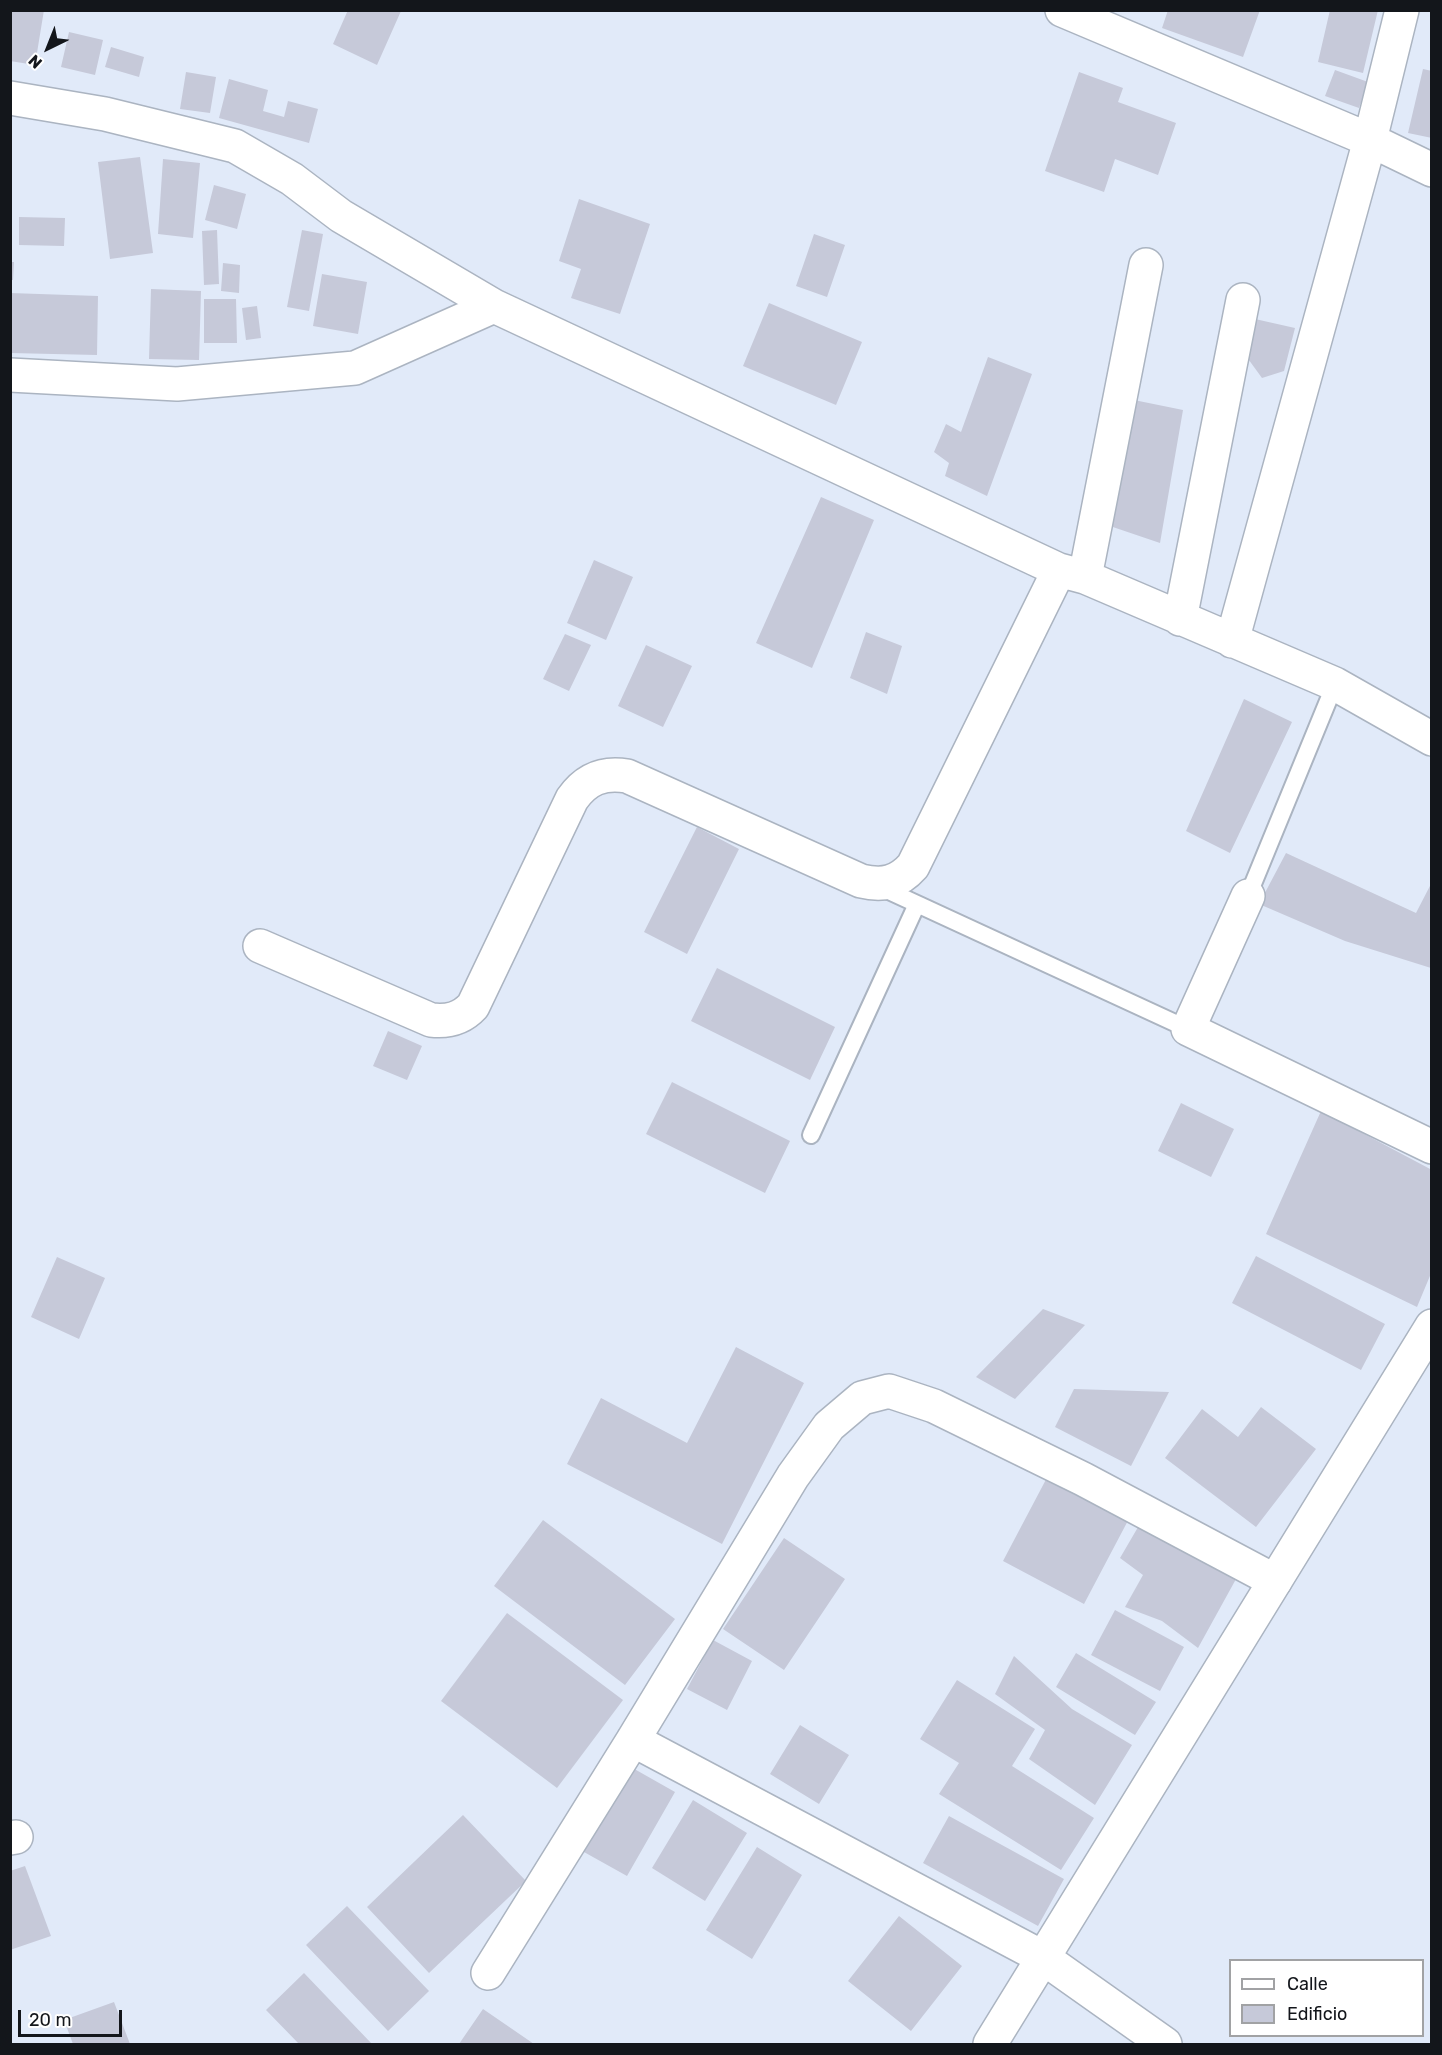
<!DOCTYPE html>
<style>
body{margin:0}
#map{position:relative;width:1442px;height:2055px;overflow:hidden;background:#e1eaf9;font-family:Rubik,sans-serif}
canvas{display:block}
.frame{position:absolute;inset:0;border:12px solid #13161b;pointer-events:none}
.legend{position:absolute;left:1229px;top:1959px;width:195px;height:78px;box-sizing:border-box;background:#fff;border:2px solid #a1a2a4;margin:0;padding:8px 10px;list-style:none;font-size:18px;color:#13161b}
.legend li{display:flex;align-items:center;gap:12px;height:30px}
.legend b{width:30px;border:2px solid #a1a2a4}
.north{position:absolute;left:18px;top:18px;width:60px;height:60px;-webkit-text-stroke:4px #fff;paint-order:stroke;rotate:223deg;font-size:16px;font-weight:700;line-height:24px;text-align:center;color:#13161b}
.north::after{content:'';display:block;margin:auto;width:21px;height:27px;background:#13161b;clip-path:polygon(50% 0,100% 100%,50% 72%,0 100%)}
.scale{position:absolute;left:18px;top:2010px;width:104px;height:27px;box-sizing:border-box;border:3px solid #13161b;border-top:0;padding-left:8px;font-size:18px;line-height:21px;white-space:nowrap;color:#13161b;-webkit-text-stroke:4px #fff;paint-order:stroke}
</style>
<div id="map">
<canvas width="1442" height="2055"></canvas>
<div class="frame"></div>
<ul class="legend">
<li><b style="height:8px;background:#fff"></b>Calle</li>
<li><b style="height:16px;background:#c6c9d9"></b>Edificio</li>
</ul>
<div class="north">N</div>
<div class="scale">20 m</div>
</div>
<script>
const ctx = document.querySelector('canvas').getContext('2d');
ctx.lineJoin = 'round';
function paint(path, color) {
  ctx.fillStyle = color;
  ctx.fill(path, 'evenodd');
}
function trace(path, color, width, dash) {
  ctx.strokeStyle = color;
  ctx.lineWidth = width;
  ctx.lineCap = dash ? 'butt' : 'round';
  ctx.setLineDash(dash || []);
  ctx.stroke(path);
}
paint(new Path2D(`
 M 10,10 L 44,10 L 35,65 L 10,61 Z
 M 348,10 L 401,11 L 377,65 L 333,44 Z
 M 1168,10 L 1260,10 L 1243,57 L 1162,28 Z
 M 1330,10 L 1378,10 L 1363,73 L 1318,62 Z
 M 69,32 L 103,40 L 95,75 L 61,67 Z
 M 111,47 L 144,57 L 139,77 L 105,67 Z
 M 1423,69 L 1432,71 L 1432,138 L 1408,133 Z
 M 1335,70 L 1368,82 L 1359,108 L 1325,96 Z
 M 186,72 L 216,77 L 210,113 L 180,109 Z
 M 1079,72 L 1123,88 L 1118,102 L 1176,123 L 1158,175 L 1115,159 L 1104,192 L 1045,171 Z
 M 229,79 L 268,90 L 263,111 L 284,117 L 288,101 L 318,109 L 309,143 L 219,118 Z
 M 140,157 L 153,253 L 110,259 L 98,162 Z
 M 163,159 L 200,163 L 193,238 L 158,234 Z
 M 214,185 L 246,194 L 237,229 L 205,220 Z
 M 579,199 L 650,224 L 620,314 L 571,298 L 581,269 L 559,261 Z
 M 19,217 L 65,218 L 64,246 L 19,245 Z
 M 217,230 L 219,284 L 204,285 L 202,231 Z
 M 302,230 L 323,234 L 309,311 L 287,307 Z
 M 814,234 L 845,245 L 827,297 L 796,286 Z
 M 10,262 L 14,262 L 13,280 L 10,280 Z
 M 223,263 L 240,265 L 239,293 L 221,291 Z
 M 322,274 L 367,282 L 358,334 L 313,326 Z
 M 151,289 L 201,291 L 199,360 L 149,359 Z
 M 10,293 L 98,296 L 97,355 L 10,353 Z
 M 204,299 L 236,299 L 237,343 L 204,343 Z
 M 769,303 L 862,342 L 836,405 L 743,366 Z
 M 257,306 L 261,338 L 246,340 L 242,308 Z
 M 1255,319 L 1295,328 L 1284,371 L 1262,378 L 1246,356 Z
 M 988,357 L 1032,374 L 987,496 L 945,476 L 949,463 L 934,452 L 946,424 L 961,432 Z
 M 1129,399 L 1183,410 L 1160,543 L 1104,524 Z
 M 821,497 L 874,520 L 812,668 L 756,643 Z
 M 594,560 L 633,577 L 606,640 L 567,623 Z
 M 866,632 L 902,646 L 887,694 L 850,678 Z
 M 565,634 L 591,645 L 569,691 L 543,679 Z
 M 646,645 L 692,666 L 663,727 L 618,706 Z
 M 1244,699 L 1292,722 L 1230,853 L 1186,831 Z
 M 697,827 L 739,849 L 687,954 L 644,932 Z
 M 1286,853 L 1416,913 L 1432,882 L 1431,968 L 1345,941 L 1259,904 Z
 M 717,968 L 835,1027 L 810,1080 L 691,1021 Z
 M 388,1031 L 422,1046 L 407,1080 L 373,1066 Z
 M 672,1082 L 790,1141 L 765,1193 L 646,1134 Z
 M 1181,1103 L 1234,1129 L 1211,1177 L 1158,1151 Z
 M 1321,1111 L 1432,1170 L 1432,1271 L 1417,1307 L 1266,1234 Z
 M 1256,1256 L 1385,1324 L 1361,1370 L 1232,1303 Z
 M 57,1257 L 105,1278 L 79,1339 L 31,1317 Z
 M 1043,1309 L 1085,1325 L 1015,1399 L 976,1377 Z
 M 736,1347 L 804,1383 L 722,1544 L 567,1464 L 601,1398 L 687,1443 Z
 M 1074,1389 L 1169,1392 L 1131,1466 L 1055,1427 Z
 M 1261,1407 L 1316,1449 L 1256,1527 L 1165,1458 L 1202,1409 L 1238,1437 Z
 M 1051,1470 L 1132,1513 L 1084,1604 L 1003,1561 Z
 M 543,1520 L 675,1619 L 625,1685 L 494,1586 Z
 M 1141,1522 L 1241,1570 L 1198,1648 L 1162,1621 L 1125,1607 L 1143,1575 L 1120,1558 Z
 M 784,1538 L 845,1579 L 784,1670 L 723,1629 Z
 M 1115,1610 L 1184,1647 L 1160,1691 L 1091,1655 Z
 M 507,1613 L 623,1700 L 557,1788 L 441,1701 Z
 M 713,1640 L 752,1661 L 727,1710 L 687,1689 Z
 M 1076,1653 L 1156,1702 L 1135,1735 L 1056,1687 Z
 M 1014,1656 L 1072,1709 L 1132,1745 L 1095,1805 L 1029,1759 L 1045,1730 L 995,1694 Z
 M 957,1680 L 1035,1729 L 1012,1766 L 1094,1818 L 1061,1870 L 939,1794 L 959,1763 L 920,1739 Z
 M 800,1725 L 849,1755 L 819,1804 L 770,1774 Z
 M 622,1762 L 675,1792 L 627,1876 L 575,1847 Z
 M 693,1800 L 747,1833 L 705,1901 L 652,1868 Z
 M 463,1815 L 526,1881 L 429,1973 L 367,1907 Z
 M 949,1816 L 1064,1879 L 1038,1926 L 923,1863 Z
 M 757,1847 L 802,1875 L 752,1959 L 706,1930 Z
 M 25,1866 L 51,1936 L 10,1950 L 10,1871 Z
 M 347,1906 L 429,1991 L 388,2031 L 306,1945 Z
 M 899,1916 L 962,1966 L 911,2031 L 848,1981 Z
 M 304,1973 L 372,2044 L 299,2044 L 266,2010 Z
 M 114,2002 L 130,2044 L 73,2044 L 64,2020 Z
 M 483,2009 L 534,2044 L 459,2044 Z`), '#c6c9d9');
const lane = new Path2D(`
 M 878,886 L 1188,1029
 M 1248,896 L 1335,684
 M 811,1135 L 917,904`);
const street = new Path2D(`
 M 1062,10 L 1370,140 L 1432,170
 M 10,98 L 105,114 L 235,146 L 292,179 L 341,216 L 494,306
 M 10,375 L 177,384 L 355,368 L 494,306 L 1059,570 L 1085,577 L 1335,684 L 1432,739
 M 1085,577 L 1146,265
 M 1180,619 L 1243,300
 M 1232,641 L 1370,140 L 1402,10
 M 1248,896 L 1188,1029 L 1432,1147
 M 260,946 L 431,1020 C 448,1022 461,1019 473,1006 L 572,799 C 586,779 603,772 627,776 L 861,881 C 883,886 898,883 913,866 L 1059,570
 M 633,1740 L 1042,1957 L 1165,2044
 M 10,1838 L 16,1837
 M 488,1973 L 633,1740 L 793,1476 L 829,1426 L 862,1398 L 889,1391 L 934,1406 L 1083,1479 L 1275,1581`);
const secondary = new Path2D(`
 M 990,2044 L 1432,1326`);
trace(lane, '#abb4c1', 20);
trace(street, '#abb4c1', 36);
trace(secondary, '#abb4c1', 36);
trace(lane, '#fff', 16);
trace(street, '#fff', 33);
trace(secondary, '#fff', 33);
</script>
